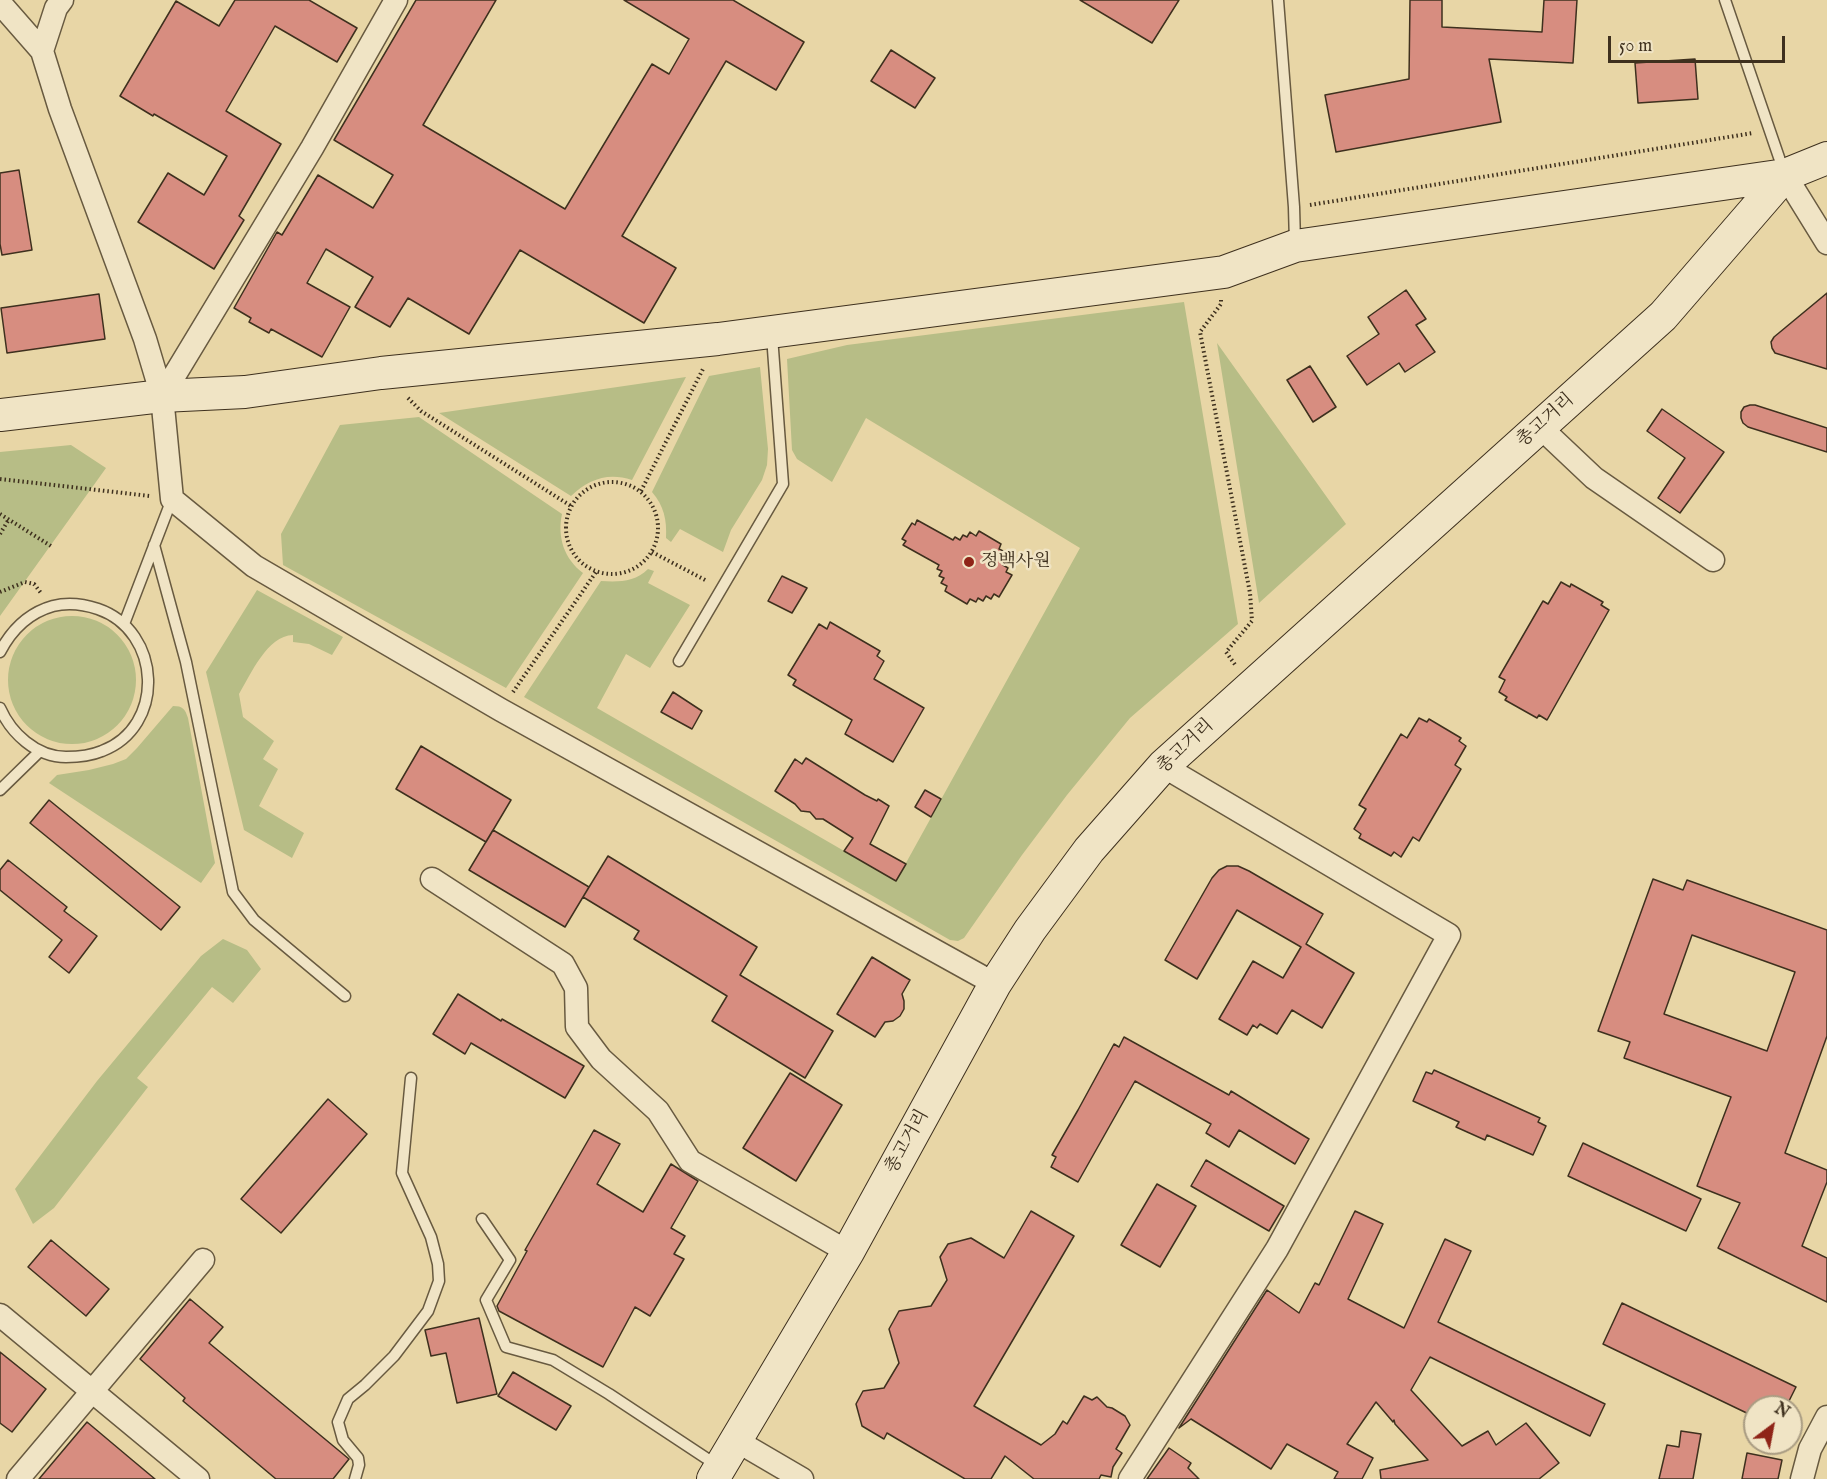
<!DOCTYPE html>
<meta charset="utf-8">
<style>
body{margin:0}
#map{position:relative;width:1827px;height:1479px;overflow:hidden;background:#e8d6a6;font-family:"IM FELL English",serif}
canvas{display:block}
.north{position:absolute;left:1743px;top:1395px;width:60px;height:60px;box-sizing:border-box;background:#f0e4c5;border:2px solid #a99c82;border-radius:50%;rotate:32deg;font-size:16px;font-weight:700;line-height:24px;text-align:center;color:#3e301e}
.north::after{content:'';display:block;margin:auto;width:21px;height:27px;background:#8f2418;clip-path:polygon(50% 0,100% 100%,50% 72%,0 100%)}
.scale{position:absolute;left:1608px;top:36px;width:177px;height:27px;box-sizing:border-box;border:3px solid #3e301e;border-top:0;padding-left:8px;font-size:18px;line-height:21px;white-space:nowrap;color:#3e301e;-webkit-text-stroke:4px #f0e4c5;paint-order:stroke}
</style>
<div id="map">
<canvas width="1827" height="1479"></canvas>
<div class="north">N</div>
<div class="scale">50 m</div>
</div>
<script>
const ctx = document.querySelector('canvas').getContext('2d');
ctx.lineJoin = 'round';
function paint(path, color) {
  ctx.fillStyle = color;
  ctx.fill(path, 'evenodd');
}
function trace(path, color, width, dash) {
  ctx.strokeStyle = color;
  ctx.lineWidth = width;
  ctx.lineCap = dash ? 'butt' : 'round';
  ctx.setLineDash(dash || []);
  ctx.stroke(path);
}
function label(font, color, halo, rows, align = 'center') {
  ctx.font = font + ' "IM FELL English","Noto Serif KR",serif';
  ctx.lineWidth = 5;
  ctx.setLineDash([]);
  ctx.textBaseline = 'middle';
  ctx.strokeStyle = halo;
  ctx.fillStyle = color;
  for (const [text, x, y, turn = 0] of rows) {
    ctx.save();
    ctx.translate(x, y);
    ctx.rotate((+turn || 0) * Math.PI / 180);
    ctx.textAlign = isNaN(turn) ? turn : align;
    if (halo) ctx.strokeText(text, 0, 0);
    ctx.fillText(text, 0, 0);
    ctx.restore();
  }
}
paint(new Path2D(`
 M 1184,302 L 1238,624 L 1130,718 L 1067,795 L 1022,855 L 964,938 L 958,941 L 950,940 L 524,697 L 601,581 C 619,582 635,582 648,569 L 654,571 L 648,583 L 690,605 L 650,668 L 626,654 L 597,708 L 896,881 L 1080,548 L 866,418 L 832,482 L 797,459 L 792,450 L 787,359 L 847,345 Z
 M 1217,343 L 1346,524 L 1259,603 Z
 M 760,367 L 768,449 L 767,465 L 762,480 L 731,530 L 723,552 L 680,529 L 671,542 L 666,538 C 667,520 664,506 652,492 L 709,376 Z
 M 686,377 L 632,480 C 608,472 589,479 571,496 L 439,413 Z
 M 419,417 L 562,514 C 557,537 564,559 583,573 L 506,688 L 283,565 L 281,534 L 340,425 Z
 M 71,445 L 106,468 L 0,616 L 0,452 Z
 M 257,590 L 343,637 L 332,655 L 309,644 L 293,642 L 293,635 C 267,636 251,674 239,694 L 243,717 L 274,741 L 263,759 L 278,769 L 259,806 L 304,833 L 292,858 L 244,830 L 206,672 Z
 M8 680a64 64 0 1 1 128 0a64 64 0 1 1-128 0Z
 M 173,706 C 183,706 185,709 188,718 L 215,863 L 201,883 L 49,783 L 57,775 L 89,770 L 113,764 L 126,759 L 137,748 Z
 M 223,939 L 247,950 L 261,969 L 233,1003 L 212,987 L 137,1078 L 148,1087 L 54,1208 L 33,1224 L 15,1189 L 97,1081 L 201,956 Z`), '#b7bd86');
const building = new Path2D(`
 M 235,0 L 309,0 L 357,28 L 337,62 L 275,26 L 226,111 L 281,144 L 239,216 L 244,220 L 214,269 L 138,222 L 168,173 L 204,195 L 227,156 L 154,114 L 153,116 L 120,96 L 176,1 L 219,26 Z
 M 416,0 L 496,0 L 423,125 L 565,209 L 652,64 L 669,74 L 689,39 L 624,0 L 733,0 L 804,42 L 776,90 L 726,61 L 622,236 L 676,268 L 644,323 L 520,250 L 469,334 L 408,298 L 390,327 L 355,307 L 373,277 L 326,249 L 307,283 L 350,307 L 322,357 L 271,329 L 269,333 L 249,322 L 251,318 L 234,308 L 277,232 L 282,235 L 318,175 L 373,208 L 393,175 L 334,140 Z
 M 1080,0 L 1179,0 L 1152,43 Z
 M 1410,0 L 1442,0 L 1442,27 L 1542,32 L 1544,0 L 1577,0 L 1573,63 L 1489,59 L 1501,122 L 1336,152 L 1325,95 L 1409,79 Z
 M 891,50 L 935,78 L 915,108 L 871,81 Z
 M 1695,59 L 1698,99 L 1638,103 L 1635,63 Z
 M 19,170 L 32,250 L 2,255 L 0,244 L 0,173 Z
 M 1406,290 L 1426,319 L 1416,325 L 1435,352 L 1405,372 L 1399,363 L 1367,385 L 1347,356 L 1379,334 L 1368,317 Z
 M 1827,293 L 1827,369 L 1775,353 L 1772,348 L 1771,342 L 1774,337 Z
 M 99,294 L 105,339 L 7,353 L 1,308 Z
 M 1310,366 L 1336,407 L 1313,422 L 1287,380 Z
 M 1750,405 L 1755,405 L 1827,428 L 1827,452 L 1748,427 L 1743,423 L 1741,418 L 1741,412 L 1744,407 Z
 M 1662,409 L 1724,452 L 1680,513 L 1658,498 L 1685,458 L 1647,431 Z
 M 917,520 L 953,540 L 955,537 L 960,540 L 963,535 L 967,537 L 970,532 L 976,536 L 979,531 L 1001,544 L 999,549 L 1005,552 L 1002,557 L 1006,560 L 1003,565 L 1008,568 L 1006,572 L 1012,575 L 999,597 L 994,594 L 991,599 L 986,596 L 983,601 L 978,598 L 976,602 L 970,599 L 967,604 L 945,591 L 947,586 L 941,583 L 944,578 L 939,576 L 942,571 L 937,569 L 939,565 L 903,545 L 906,541 L 902,539 L 912,523 L 915,525 Z
 M 782,576 L 807,588 L 792,613 L 768,601 Z
 M 1561,582 L 1570,587 L 1571,584 L 1603,602 L 1601,605 L 1609,610 L 1547,720 L 1539,715 L 1537,718 L 1505,700 L 1507,697 L 1499,692 L 1505,680 L 1499,677 L 1543,601 L 1548,604 Z
 M 830,622 L 880,651 L 877,656 L 884,661 L 874,679 L 924,708 L 893,762 L 845,734 L 852,720 L 793,685 L 796,680 L 788,675 L 819,624 L 827,629 Z
 M 673,692 L 702,711 L 692,729 L 661,712 Z
 M 1419,718 L 1427,722 L 1429,719 L 1461,738 L 1459,741 L 1466,746 L 1455,765 L 1461,769 L 1419,841 L 1413,837 L 1401,857 L 1394,852 L 1391,856 L 1359,838 L 1361,834 L 1354,829 L 1366,809 L 1359,805 L 1401,734 L 1407,738 Z
 M 421,746 L 511,800 L 486,842 L 396,789 Z
 M 806,758 L 865,795 L 877,801 L 878,799 L 889,806 L 870,844 L 906,864 L 896,881 L 844,851 L 853,838 L 823,819 L 816,819 L 810,812 L 801,811 L 795,804 L 775,791 L 795,759 L 802,764 Z
 M 925,790 L 941,799 L 931,817 L 915,807 Z
 M 49,800 L 180,907 L 161,930 L 30,823 Z
 M 493,830 L 589,887 L 565,927 L 469,870 Z
 M 608,856 L 757,947 L 740,975 L 833,1031 L 805,1078 L 712,1021 L 727,996 L 634,939 L 639,931 L 583,897 Z
 M 8,860 L 67,907 L 64,911 L 97,936 L 69,973 L 49,957 L 62,940 L 0,890 L 0,870 Z
 M 1227,866 L 1238,866 L 1249,871 L 1323,914 L 1306,944 L 1354,973 L 1322,1028 L 1292,1010 L 1277,1034 L 1260,1024 L 1257,1028 L 1253,1025 L 1247,1035 L 1219,1019 L 1253,961 L 1283,978 L 1301,947 L 1237,910 L 1197,979 L 1165,960 L 1212,878 L 1219,870 Z
 M 1653,879 L 1683,890 L 1687,880 L 1827,930 L 1827,1036 L 1785,1153 L 1827,1170 L 1827,1182 L 1802,1246 L 1827,1258 L 1827,1302 L 1718,1248 L 1740,1203 L 1697,1186 L 1731,1097 L 1624,1058 L 1630,1042 L 1598,1031 ZM 1692,935 L 1795,972 L 1767,1051 L 1664,1014 Z
 M 872,957 L 910,980 L 902,994 L 904,1001 L 904,1009 L 900,1016 L 893,1021 L 885,1022 L 875,1037 L 837,1014 Z
 M 458,994 L 501,1021 L 502,1019 L 584,1066 L 565,1098 L 471,1043 L 465,1054 L 433,1034 Z
 M 1124,1037 L 1229,1095 L 1231,1091 L 1309,1139 L 1295,1164 L 1239,1130 L 1229,1147 L 1206,1133 L 1211,1124 L 1135,1081 L 1078,1182 L 1051,1167 L 1056,1157 L 1052,1155 L 1078,1110 L 1114,1044 L 1119,1047 Z
 M 1434,1070 L 1540,1118 L 1538,1122 L 1546,1126 L 1533,1155 L 1487,1135 L 1485,1140 L 1456,1127 L 1459,1122 L 1413,1101 L 1426,1072 L 1432,1074 Z
 M 790,1073 L 842,1105 L 796,1181 L 743,1148 Z
 M 328,1099 L 367,1134 L 281,1233 L 241,1199 Z
 M 594,1130 L 620,1144 L 597,1184 L 643,1212 L 671,1164 L 698,1181 L 671,1228 L 685,1236 L 674,1254 L 684,1259 L 650,1316 L 635,1307 L 603,1367 L 499,1311 L 497,1306 L 527,1251 L 525,1250 Z
 M 1583,1143 L 1701,1199 L 1686,1231 L 1568,1176 Z
 M 1206,1160 L 1284,1206 L 1269,1231 L 1191,1186 Z
 M 1157,1184 L 1196,1206 L 1160,1267 L 1121,1245 Z
 M 1031,1211 L 1074,1236 L 974,1406 L 1041,1445 L 1055,1434 L 1063,1421 L 1067,1424 L 1084,1396 L 1092,1400 L 1097,1397 L 1107,1407 L 1112,1408 L 1125,1416 L 1130,1425 L 1116,1449 L 1122,1453 L 1113,1467 L 1111,1477 L 1101,1475 L 1099,1479 L 1034,1479 L 1005,1456 L 991,1479 L 965,1479 L 887,1433 L 884,1439 L 862,1426 L 856,1404 L 863,1391 L 884,1388 L 899,1363 L 889,1329 L 899,1311 L 931,1306 L 947,1280 L 940,1257 L 948,1244 L 971,1238 L 1004,1258 Z
 M 1355,1211 L 1383,1224 L 1348,1299 L 1404,1328 L 1445,1239 L 1471,1251 L 1438,1322 L 1605,1404 L 1590,1436 L 1430,1357 L 1411,1390 L 1462,1446 L 1488,1431 L 1496,1445 L 1526,1423 L 1559,1463 L 1539,1479 L 1381,1479 L 1380,1470 L 1428,1460 L 1395,1424 L 1394,1420 L 1393,1422 L 1376,1402 L 1347,1444 L 1373,1458 L 1362,1479 L 1334,1479 L 1338,1472 L 1287,1444 L 1271,1469 L 1191,1419 L 1179,1428 L 1267,1290 L 1299,1313 L 1315,1283 L 1319,1285 Z
 M 51,1240 L 109,1289 L 86,1316 L 28,1267 Z
 M 190,1299 L 223,1327 L 209,1343 L 349,1459 L 333,1479 L 276,1479 L 183,1401 L 185,1398 L 140,1359 Z
 M 1622,1303 L 1796,1387 L 1786,1407 L 1755,1407 L 1755,1417 L 1603,1344 Z
 M 479,1318 L 497,1394 L 457,1403 L 446,1353 L 431,1356 L 425,1330 Z
 M 0,1352 L 46,1389 L 12,1432 L 0,1423 Z
 M 513,1372 L 571,1406 L 556,1430 L 498,1396 Z
 M 87,1422 L 131,1459 L 155,1479 L 39,1479 Z
 M 1681,1431 L 1701,1434 L 1693,1479 L 1659,1479 L 1667,1445 L 1679,1447 Z
 M 1169,1448 L 1191,1463 L 1188,1468 L 1199,1479 L 1147,1479 Z
 M 1747,1453 L 1782,1460 L 1778,1479 L 1742,1479 Z`);
paint(building, '#d78d80');
trace(building, '#3e301e', 1.5);
const lane = new Path2D(`
 M 1278,0 L 1294,207 L 1295,243
 M 1725,0 L 1784,172
 M 154,545 L 186,662 L 233,892 L 254,920 L 345,996
 M 124,624 L 172,499
 M 0,652 C 12,629 28,613 53,606 C 69,602 83,604 98,609 C 162,631 166,727 102,751 C 90,756 78,757 66,757 C 36,757 11,733 0,708
 M 679,661 L 783,484 L 772,336
 M 0,790 L 40,751
 M 482,1219 L 510,1260 L 486,1300 L 506,1347 L 553,1360 L 609,1394 L 718,1466
 M 355,1479 L 359,1465 L 358,1458 L 343,1440 L 338,1422 L 348,1399 L 365,1385 L 394,1356 L 428,1311 L 439,1281 L 438,1264 L 431,1237 L 402,1173 L 411,1078`);
const street = new Path2D(`
 M 62,0 L 56,8 L 42,51 L 60,109 L 145,339 L 162,396 L 172,499 L 254,566 L 501,710 L 995,984
 M 0,3 L 42,51
 M 1785,175 L 1827,243
 M 162,396 L 312,148 L 396,0
 M 1540,427 L 1594,478 L 1713,560
 M 432,879 L 563,964 L 576,988 L 577,1027 L 601,1059 L 658,1111 L 690,1161 L 848,1252
 M 0,1315 L 198,1479
 M 737,1441 L 802,1479
 M 18,1479 L 203,1260
 M 1130,1479 L 1277,1249 L 1449,935 L 1163,766
 M 1802,1479 L 1810,1449 L 1827,1417`);
const secondary = new Path2D(`
 M 0,415 L 162,396 L 245,392 L 381,373 L 718,339 L 1224,272 L 1295,246 L 1785,175
 M 713,1479 L 848,1252 L 995,984 L 1030,930 L 1089,850 L 1163,766 L 1663,316 L 1785,175 L 1827,158`);
trace(lane, '#685a40', 13);
trace(street, '#685a40', 25);
trace(secondary, '#3e301e', 34);
trace(new Path2D(`
 M 1310,205 L 1753,133
 M 1221,300 L 1221,304 L 1200,332 L 1250,593 L 1252,621 L 1226,652 L 1236,666
 M 408,398 L 421,411 L 571,506
 M 0,479 L 150,496
 M566 528a46 46 0 1 1 92 0a46 46 0 1 1-92 0Z
 M 641,491 L 704,367
 M 0,514 L 51,546
 M 0,534 L 9,519
 M 652,552 L 707,581
 M 0,592 L 25,582 L 34,584 L 41,593
 M 513,692 L 596,572`), '#3e301e', 4, [1.5, 3]);
trace(lane, '#f0e4c5', 10);
trace(street, '#f0e4c5', 22);
trace(secondary, '#f0e4c5', 32);
for (const [x, y, r, color] of [
 [969,562,6,"#8f2418"]
]) {
  const dot = new Path2D();
  dot.arc(x, y, r, 0, 2 * Math.PI);
  ctx.fillStyle = color;
  ctx.fill(dot);
  trace(dot, '#f0e4c5', 2);
}
label('18px', '#3e301e', '#f0e4c5', [
 ["총고거리",1546,421,-42],
 ["총고거리",1186,747,-43],
 ["총고거리",908,1142,-61]
]);
label('18px', '#3e301e', '#f0e4c5', [
 ["정백사원",981,562]
], 'left');
</script>
